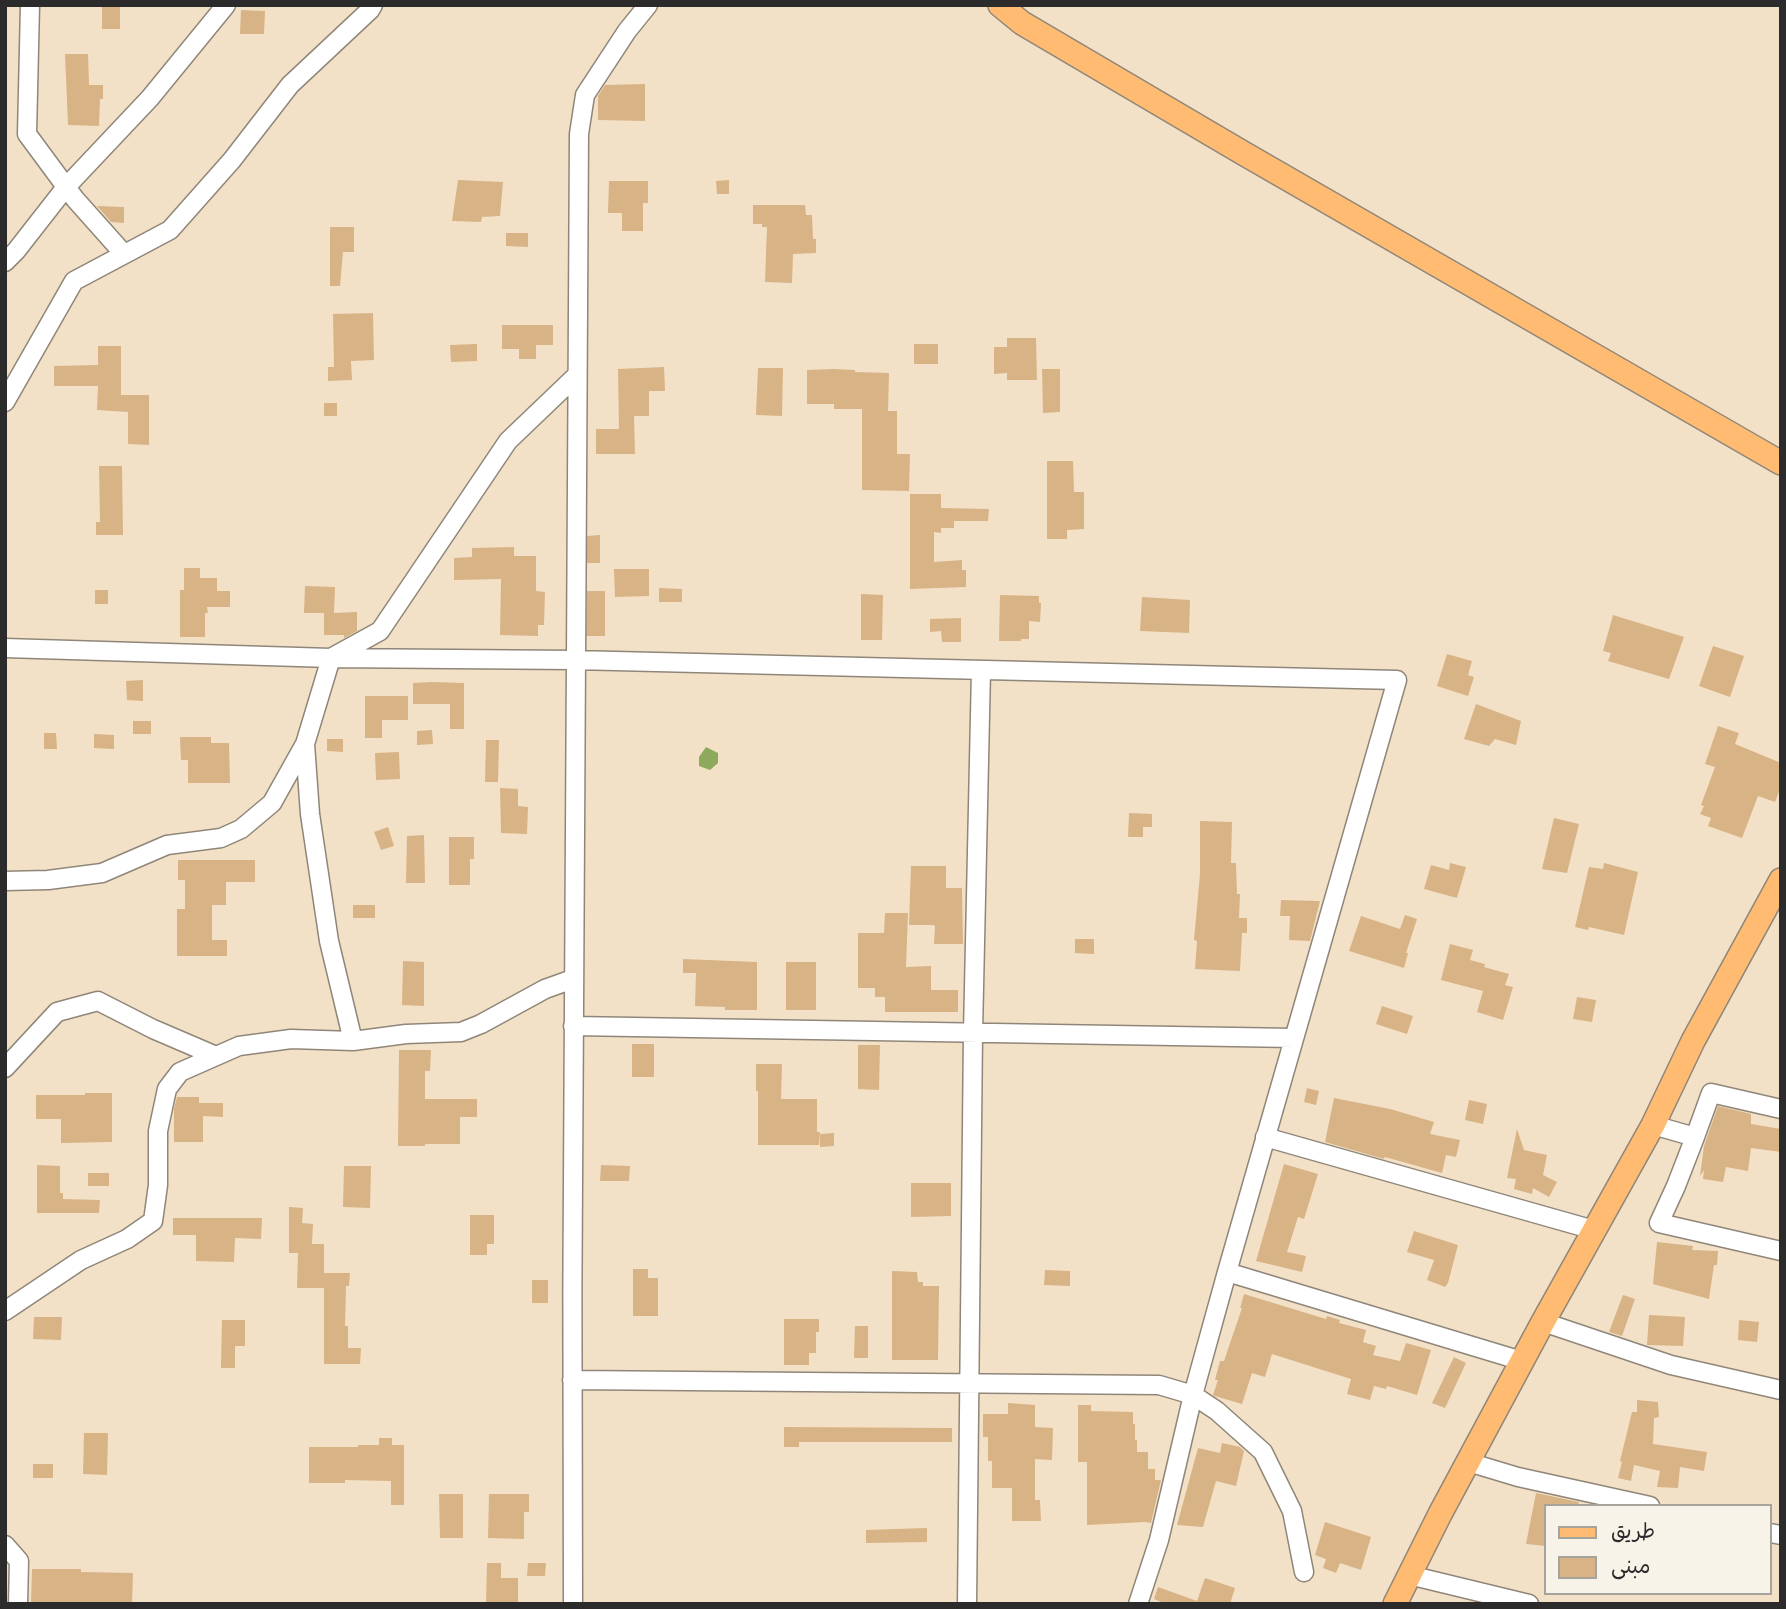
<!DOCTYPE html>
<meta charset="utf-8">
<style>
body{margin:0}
#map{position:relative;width:1786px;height:1609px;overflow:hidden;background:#f3e1c7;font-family:Delius,"Playpen Sans Arabic",sans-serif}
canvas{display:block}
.frame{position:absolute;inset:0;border:7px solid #2b2b2b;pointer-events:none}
.legend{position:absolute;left:1544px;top:1504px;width:228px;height:91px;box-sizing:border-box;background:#f7f3e8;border:2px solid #a5a39c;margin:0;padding:9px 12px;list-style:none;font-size:21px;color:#2b2b2b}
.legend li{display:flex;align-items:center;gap:14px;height:35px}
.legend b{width:35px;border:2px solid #a5a39c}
</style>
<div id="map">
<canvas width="1786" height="1609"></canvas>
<div class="frame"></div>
<ul class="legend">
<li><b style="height:9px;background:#febb71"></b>طريق</li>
<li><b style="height:19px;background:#d8b386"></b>مبنى</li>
</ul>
</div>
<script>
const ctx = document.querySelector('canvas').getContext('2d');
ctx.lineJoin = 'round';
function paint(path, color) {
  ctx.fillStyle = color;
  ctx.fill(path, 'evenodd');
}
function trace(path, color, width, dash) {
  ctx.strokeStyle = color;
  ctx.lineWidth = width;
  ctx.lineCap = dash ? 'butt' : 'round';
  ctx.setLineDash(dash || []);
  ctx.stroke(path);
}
paint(new Path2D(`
 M 706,747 L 718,753 L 718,763 L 710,770 L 699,766 L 699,757 Z`), '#8daa5c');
paint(new Path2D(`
 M 102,7 L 120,7 L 120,29 L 102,29 Z
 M 241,10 L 265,11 L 264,34 L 240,34 Z
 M 65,54 L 88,54 L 89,85 L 103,85 L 103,99 L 100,99 L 99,126 L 68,125 Z
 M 645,84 L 645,121 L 598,120 L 598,96 L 605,85 Z
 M 458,180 L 503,182 L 500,216 L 482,217 L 481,222 L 452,221 Z
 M 729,180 L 729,194 L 717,194 L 716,181 Z
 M 609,181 L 648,181 L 648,203 L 643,203 L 643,231 L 622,231 L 622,213 L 608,213 Z
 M 753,205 L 805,205 L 806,215 L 812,215 L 813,239 L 816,239 L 816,253 L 793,254 L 792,283 L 765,282 L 767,227 L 762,227 L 762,224 L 753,224 Z
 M 97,206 L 124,207 L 124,223 L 111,222 Z
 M 330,227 L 354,227 L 354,252 L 343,252 L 340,286 L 330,286 Z
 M 506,233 L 528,233 L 528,247 L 506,246 Z
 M 373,313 L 374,360 L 351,361 L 352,380 L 328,381 L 328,367 L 334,367 L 333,314 Z
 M 502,325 L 553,325 L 553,345 L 536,345 L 536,359 L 519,359 L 519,349 L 502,349 Z
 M 1007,338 L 1036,338 L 1037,380 L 1007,380 L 1007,373 L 994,374 L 994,347 L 1007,347 Z
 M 477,344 L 477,361 L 451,362 L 450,345 Z
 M 914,344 L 938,344 L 938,364 L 914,364 Z
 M 98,346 L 121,346 L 121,395 L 149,395 L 149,445 L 128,444 L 128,412 L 97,410 L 98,386 L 54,386 L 54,366 L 98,365 Z
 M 664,367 L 665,391 L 649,391 L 649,416 L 634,416 L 635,454 L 596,454 L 596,429 L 619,429 L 618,369 Z
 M 758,368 L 783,368 L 782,416 L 756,415 Z
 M 833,369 L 855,370 L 855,372 L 889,373 L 888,411 L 897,411 L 897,454 L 910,454 L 909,491 L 862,490 L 862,409 L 834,409 L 834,404 L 807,404 L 807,370 Z
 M 1042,369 L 1060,369 L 1060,412 L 1043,413 Z
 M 324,403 L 337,403 L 337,416 L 324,416 Z
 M 1047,461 L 1073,461 L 1074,492 L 1084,492 L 1084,529 L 1067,530 L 1067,539 L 1047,539 Z
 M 99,466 L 122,466 L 123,535 L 96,535 L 96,522 L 100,522 Z
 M 910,494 L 941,494 L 941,508 L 989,509 L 988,521 L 954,521 L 954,528 L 941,528 L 941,533 L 934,532 L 934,562 L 962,560 L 962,570 L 966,570 L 966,587 L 910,589 Z
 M 600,535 L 600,563 L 587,563 L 587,536 Z
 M 514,547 L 514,556 L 536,556 L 536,591 L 545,592 L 544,625 L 538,625 L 538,636 L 500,635 L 501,579 L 454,580 L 454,558 L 472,557 L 472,548 Z
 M 184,568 L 200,568 L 200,578 L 217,578 L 217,591 L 230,591 L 230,607 L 207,607 L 208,613 L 205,613 L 205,637 L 180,637 L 180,590 L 184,590 Z
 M 614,569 L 649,569 L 649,596 L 615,597 Z
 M 305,586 L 335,587 L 334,613 L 357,612 L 357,631 L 344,638 L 344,635 L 324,635 L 324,613 L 304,613 Z
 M 659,588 L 682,589 L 682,602 L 659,602 Z
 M 95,590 L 108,590 L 108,604 L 95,604 Z
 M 587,591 L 605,591 L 605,636 L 586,636 Z
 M 861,594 L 883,595 L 882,640 L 861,640 Z
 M 1000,595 L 1039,596 L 1039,603 L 1041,603 L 1040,622 L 1029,621 L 1029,639 L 1021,639 L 1021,641 L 999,641 Z
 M 1142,597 L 1190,600 L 1189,633 L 1140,631 Z
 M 1613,615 L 1684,637 L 1669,679 L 1608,661 L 1611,653 L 1603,651 Z
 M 961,618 L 961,642 L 942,642 L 941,631 L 930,632 L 930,619 Z
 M 1713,646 L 1744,656 L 1730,697 L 1699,686 Z
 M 1447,654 L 1472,661 L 1468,675 L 1474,677 L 1468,696 L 1437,686 Z
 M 143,680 L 143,701 L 127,700 L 126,681 Z
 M 432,682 L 464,683 L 464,729 L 450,729 L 450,704 L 413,704 L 413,683 Z
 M 365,696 L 408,696 L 408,720 L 382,720 L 382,738 L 365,738 Z
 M 1476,704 L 1521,721 L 1516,745 L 1495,739 L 1489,746 L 1464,739 Z
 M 133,721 L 151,721 L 151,734 L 133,734 Z
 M 1718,726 L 1739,733 L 1735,744 L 1781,763 L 1781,786 L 1775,802 L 1758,796 L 1742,838 L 1708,826 L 1711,818 L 1700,814 L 1704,806 L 1701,805 L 1715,767 L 1705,764 Z
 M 432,730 L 433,744 L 417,745 L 417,731 Z
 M 44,733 L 56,733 L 57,749 L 44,749 Z
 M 94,734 L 114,735 L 114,749 L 94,748 Z
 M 180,737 L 211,737 L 211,743 L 229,743 L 230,783 L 188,783 L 188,760 L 181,760 Z
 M 327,739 L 343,739 L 343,752 L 327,751 Z
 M 486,740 L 499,740 L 498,782 L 485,782 Z
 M 399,752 L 400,779 L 376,780 L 375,753 Z
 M 500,788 L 518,789 L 518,806 L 528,807 L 527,834 L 501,833 Z
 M 1129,813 L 1152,814 L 1152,827 L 1143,827 L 1143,837 L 1128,837 Z
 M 1554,818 L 1579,824 L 1567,873 L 1542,869 Z
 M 1200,821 L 1232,822 L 1231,863 L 1236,863 L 1237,894 L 1240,894 L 1239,918 L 1247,918 L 1247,933 L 1242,933 L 1240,971 L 1195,969 L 1197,941 L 1194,940 L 1200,874 Z
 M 388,827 L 394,846 L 381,850 L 374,832 Z
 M 424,835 L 425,883 L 406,883 L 407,836 Z
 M 449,837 L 474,837 L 474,859 L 470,859 L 470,885 L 449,885 Z
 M 178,860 L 255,860 L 255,882 L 226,882 L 226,905 L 212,905 L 212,940 L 227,940 L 227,956 L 177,956 L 177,909 L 185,909 L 185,880 L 178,880 Z
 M 1450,863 L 1466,867 L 1457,898 L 1424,889 L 1431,865 L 1449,870 Z
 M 1604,863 L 1638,872 L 1624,935 L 1589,927 L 1588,930 L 1575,927 L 1589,867 L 1603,869 Z
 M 911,866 L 946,866 L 946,888 L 962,888 L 963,944 L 934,944 L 935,926 L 933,925 L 909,925 Z
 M 1281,900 L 1320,901 L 1310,941 L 1289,940 L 1290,916 L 1280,916 Z
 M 353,905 L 375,905 L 375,918 L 353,918 Z
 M 885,913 L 908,913 L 906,967 L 931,966 L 931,990 L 958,990 L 958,1012 L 885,1012 L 885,997 L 875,997 L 875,988 L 858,988 L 858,933 L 884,933 Z
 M 1405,915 L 1417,919 L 1406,953 L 1408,953 L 1404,968 L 1349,951 L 1361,916 L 1400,929 Z
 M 1075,939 L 1094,939 L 1094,954 L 1075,953 Z
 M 1450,944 L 1473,950 L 1470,960 L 1485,964 L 1484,967 L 1509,974 L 1505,985 L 1513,987 L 1503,1020 L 1477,1012 L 1483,991 L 1441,980 Z
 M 683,959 L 757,962 L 757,1010 L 725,1010 L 725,1007 L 695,1006 L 696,973 L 683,973 Z
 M 403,961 L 424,962 L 424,1006 L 402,1005 Z
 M 786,962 L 816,962 L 816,1010 L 786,1010 Z
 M 1577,997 L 1596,1000 L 1592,1022 L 1573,1019 Z
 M 1382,1006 L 1413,1016 L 1407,1034 L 1376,1024 Z
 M 632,1044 L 654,1044 L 654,1077 L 632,1077 Z
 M 858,1045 L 880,1045 L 879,1090 L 858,1089 Z
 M 399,1050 L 431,1050 L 430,1071 L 425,1071 L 425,1099 L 477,1099 L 477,1117 L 460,1117 L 460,1144 L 425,1144 L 425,1146 L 398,1146 Z
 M 756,1064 L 782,1064 L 781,1099 L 817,1099 L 817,1132 L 820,1132 L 819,1145 L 758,1145 L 758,1091 L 756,1091 Z
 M 1307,1088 L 1319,1091 L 1316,1105 L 1304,1102 Z
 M 85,1093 L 112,1093 L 112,1142 L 61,1143 L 61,1119 L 36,1119 L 36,1095 L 85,1095 Z
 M 177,1097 L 199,1097 L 199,1103 L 223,1103 L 223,1117 L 203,1116 L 203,1142 L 174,1142 L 174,1109 Z
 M 1334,1098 L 1390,1109 L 1434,1122 L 1430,1134 L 1460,1140 L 1456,1157 L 1446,1155 L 1442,1173 L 1385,1157 L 1384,1159 L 1325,1142 Z
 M 1469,1100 L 1487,1104 L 1483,1124 L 1465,1120 Z
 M 1718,1106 L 1751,1114 L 1751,1124 L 1781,1129 L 1781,1152 L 1751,1148 L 1748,1171 L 1726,1167 L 1723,1182 L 1703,1179 L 1704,1170 L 1700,1176 L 1704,1146 Z
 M 1517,1129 L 1524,1150 L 1547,1155 L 1543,1175 L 1557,1182 L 1549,1197 L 1533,1188 L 1532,1194 L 1514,1189 L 1516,1179 L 1507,1178 Z
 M 834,1133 L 834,1146 L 820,1147 L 820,1134 Z
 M 1284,1164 L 1318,1174 L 1304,1219 L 1298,1217 L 1287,1252 L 1306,1256 L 1302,1272 L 1256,1261 Z
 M 37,1165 L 60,1166 L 60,1193 L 63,1193 L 63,1199 L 100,1200 L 99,1213 L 37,1213 Z
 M 601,1165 L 630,1166 L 629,1181 L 600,1181 Z
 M 344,1166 L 371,1166 L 370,1208 L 343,1207 Z
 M 88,1173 L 109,1173 L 109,1186 L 88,1186 Z
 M 911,1183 L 951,1183 L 951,1216 L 911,1217 Z
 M 289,1207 L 303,1208 L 302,1223 L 313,1224 L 312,1244 L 324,1244 L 324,1273 L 350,1273 L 349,1286 L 346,1286 L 345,1326 L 348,1326 L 348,1348 L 361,1348 L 360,1364 L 324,1364 L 324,1288 L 297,1288 L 298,1253 L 289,1253 Z
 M 470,1215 L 494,1215 L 494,1244 L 487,1244 L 487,1255 L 470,1255 Z
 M 173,1218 L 262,1218 L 261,1239 L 235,1238 L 234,1262 L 196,1261 L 196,1235 L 173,1235 Z
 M 1414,1231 L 1458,1245 L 1448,1283 L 1445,1287 L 1427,1280 L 1434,1260 L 1407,1252 Z
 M 1657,1242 L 1693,1246 L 1692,1250 L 1718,1251 L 1717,1265 L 1714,1265 L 1709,1299 L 1653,1284 Z
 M 633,1269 L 648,1269 L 648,1278 L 658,1278 L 658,1316 L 633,1316 Z
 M 1045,1270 L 1070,1271 L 1070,1286 L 1044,1285 Z
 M 892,1271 L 917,1272 L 918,1282 L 923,1282 L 923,1286 L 939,1286 L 938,1360 L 892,1360 Z
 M 532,1280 L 548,1280 L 548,1303 L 532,1303 Z
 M 1244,1294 L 1326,1319 L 1327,1316 L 1340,1320 L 1339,1323 L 1366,1330 L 1363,1342 L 1376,1346 L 1373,1355 L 1400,1361 L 1406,1343 L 1431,1350 L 1417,1395 L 1387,1386 L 1386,1389 L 1374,1386 L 1370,1400 L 1347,1394 L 1351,1379 L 1272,1354 L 1265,1377 L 1252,1373 L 1242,1404 L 1215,1396 L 1213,1395 L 1218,1380 L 1215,1380 L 1220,1361 L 1224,1361 L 1242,1308 L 1240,1308 Z
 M 1623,1295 L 1635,1299 L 1622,1336 L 1609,1332 Z
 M 1649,1315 L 1685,1317 L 1683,1346 L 1647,1345 Z
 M 34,1317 L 62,1317 L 61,1340 L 33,1339 Z
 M 784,1319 L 819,1319 L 819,1332 L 816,1332 L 816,1353 L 809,1353 L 809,1365 L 784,1365 Z
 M 222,1320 L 245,1320 L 245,1346 L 235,1346 L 235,1368 L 221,1368 Z
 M 1739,1320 L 1759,1322 L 1757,1342 L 1738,1340 Z
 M 855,1326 L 868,1326 L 868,1358 L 854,1358 Z
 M 1454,1357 L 1466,1363 L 1445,1408 L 1432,1403 Z
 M 1637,1400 L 1658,1402 L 1659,1417 L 1654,1418 L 1653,1444 L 1707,1452 L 1704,1471 L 1680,1467 L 1678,1488 L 1657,1487 L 1660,1471 L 1634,1465 L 1631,1481 L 1618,1478 L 1622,1462 L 1620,1461 L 1632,1412 L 1637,1412 Z
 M 1008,1403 L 1035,1405 L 1035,1427 L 1053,1428 L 1052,1460 L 1035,1459 L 1035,1500 L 1040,1500 L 1041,1521 L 1012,1521 L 1012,1488 L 992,1488 L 992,1461 L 988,1461 L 988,1437 L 983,1437 L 983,1414 L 1008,1414 Z
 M 1078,1405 L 1091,1405 L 1091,1411 L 1133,1412 L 1133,1424 L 1135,1424 L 1135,1440 L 1137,1440 L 1137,1452 L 1148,1452 L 1148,1469 L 1155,1469 L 1155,1480 L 1161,1480 L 1151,1523 L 1145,1522 L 1087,1525 L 1087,1462 L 1078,1462 Z
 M 784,1427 L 952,1428 L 952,1442 L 799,1442 L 799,1447 L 784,1447 Z
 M 84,1433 L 108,1433 L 107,1475 L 83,1474 Z
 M 379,1438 L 392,1438 L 392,1445 L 404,1445 L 404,1505 L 391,1505 L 391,1481 L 345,1480 L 345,1483 L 309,1483 L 309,1447 L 358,1447 L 358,1445 L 379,1445 Z
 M 1222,1443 L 1240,1447 L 1244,1451 L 1236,1486 L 1216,1481 L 1203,1527 L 1177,1525 L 1198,1448 L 1220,1453 Z
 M 33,1464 L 53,1464 L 53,1478 L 33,1478 Z
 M 1536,1493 L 1579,1502 L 1578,1506 L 1546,1506 L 1546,1546 L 1526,1544 Z
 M 439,1494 L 463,1494 L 463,1538 L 440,1538 Z
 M 489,1494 L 529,1494 L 529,1512 L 524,1512 L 524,1539 L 488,1538 Z
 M 1325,1522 L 1371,1537 L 1361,1570 L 1340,1563 L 1336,1573 L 1323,1568 L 1326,1559 L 1315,1555 Z
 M 927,1528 L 927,1542 L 866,1543 L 866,1530 Z
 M 487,1563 L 501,1563 L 501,1578 L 518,1578 L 518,1604 L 486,1604 Z
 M 528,1563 L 546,1563 L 545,1576 L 527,1576 Z
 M 32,1569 L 81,1569 L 81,1572 L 133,1573 L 132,1604 L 31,1604 Z
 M 1205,1578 L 1235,1588 L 1230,1604 L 1166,1604 L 1154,1599 L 1158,1587 L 1197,1601 Z`), '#d8b386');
const minor = new Path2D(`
 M 30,5 L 27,134 L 75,199 L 124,254
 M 5,262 L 16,251 L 66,187 L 150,98 L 226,5
 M 5,402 L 74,281 L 170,230 L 232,160 L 290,85 L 370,10 L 373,5
 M 5,648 L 331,658 L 574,660 L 1397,680 L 1227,1272 L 1193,1395 L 1159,1540 L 1138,1604
 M 5,881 L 48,880 L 102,873 L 167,845 L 221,838 L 241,829 L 272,803 L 305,744
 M 573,1026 L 1294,1038
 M 353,1041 L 329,941 L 310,814 L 305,744 L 331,658 L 380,631 L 508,441 L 577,375
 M 5,1068 L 57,1012 L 98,1001 L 153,1029 L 216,1056
 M 1653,1125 L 1695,1137 L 1676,1186 L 1659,1223 L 1781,1251
 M 1265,1137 L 1594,1230
 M 1695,1137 L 1711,1093 L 1781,1109
 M 1227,1272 L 1522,1361
 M 5,1311 L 81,1260 L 127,1239 L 153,1221 L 158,1185 L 158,1131 L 167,1089 L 180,1072 L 239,1046 L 291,1039 L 353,1041 L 406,1034 L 461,1032 L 481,1024 L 545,989 L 573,979
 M 1543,1322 L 1671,1365 L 1781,1390
 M 572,1380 L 1159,1385 L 1193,1395 L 1217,1411 L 1263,1452 L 1292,1511 L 1304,1572
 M 1468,1462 L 1518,1477 L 1650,1506
 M 1770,1533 L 1781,1535
 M 5,1545 L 19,1561 L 18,1604
 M 1409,1575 L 1529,1604
 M 573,1604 C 571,1114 574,624 579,134 L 585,95 L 627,31 L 648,5
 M 967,1604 L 973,1033 L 981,670`);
const major = new Path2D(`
 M 1000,5 L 1022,23 L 1243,153 L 1781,463
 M 1395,1604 L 1440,1514 L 1543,1322 L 1653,1125 L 1693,1041 L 1781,880`);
trace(minor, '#8f8679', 21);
trace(major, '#8f8679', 26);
trace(minor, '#fff', 18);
trace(major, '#febb71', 23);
</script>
